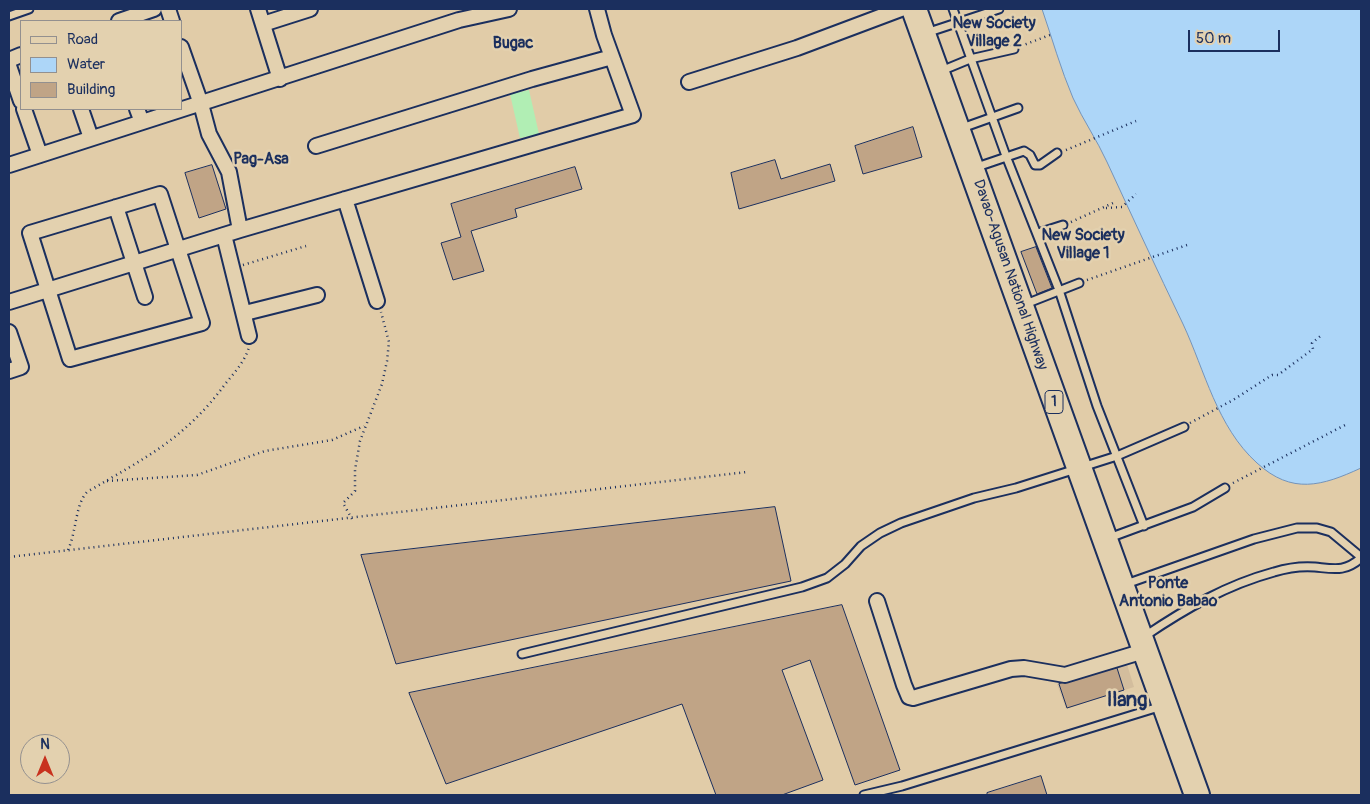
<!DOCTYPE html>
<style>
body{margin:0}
#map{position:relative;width:1370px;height:804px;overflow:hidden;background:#e1cca8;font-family:Pangolin,sans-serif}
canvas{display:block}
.frame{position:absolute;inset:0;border:10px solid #1b2f5e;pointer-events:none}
.legend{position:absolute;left:20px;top:20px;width:162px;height:90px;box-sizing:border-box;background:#e3d1af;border:1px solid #93908f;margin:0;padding:6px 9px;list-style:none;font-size:15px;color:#1b2f5e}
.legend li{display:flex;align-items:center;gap:10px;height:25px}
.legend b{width:25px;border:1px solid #93908f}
.north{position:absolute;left:20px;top:734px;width:50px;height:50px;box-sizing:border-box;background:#e3d1af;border:1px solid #93908f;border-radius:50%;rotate:0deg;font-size:14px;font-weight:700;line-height:20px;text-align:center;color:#1b2f5e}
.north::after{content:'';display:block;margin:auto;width:18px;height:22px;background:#c8321e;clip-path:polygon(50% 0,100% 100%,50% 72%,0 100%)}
.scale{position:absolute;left:1188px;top:30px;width:92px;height:22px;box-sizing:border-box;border:2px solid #1b2f5e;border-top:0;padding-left:6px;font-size:15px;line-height:18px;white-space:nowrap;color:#1b2f5e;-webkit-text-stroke:4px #e3d1af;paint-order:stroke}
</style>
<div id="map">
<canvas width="1370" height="804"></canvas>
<div class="frame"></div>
<ul class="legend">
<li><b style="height:6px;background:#e3d1af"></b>Road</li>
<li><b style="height:14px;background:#add6f8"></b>Water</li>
<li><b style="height:14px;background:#c0a486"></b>Building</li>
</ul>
<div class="north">N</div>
<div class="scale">50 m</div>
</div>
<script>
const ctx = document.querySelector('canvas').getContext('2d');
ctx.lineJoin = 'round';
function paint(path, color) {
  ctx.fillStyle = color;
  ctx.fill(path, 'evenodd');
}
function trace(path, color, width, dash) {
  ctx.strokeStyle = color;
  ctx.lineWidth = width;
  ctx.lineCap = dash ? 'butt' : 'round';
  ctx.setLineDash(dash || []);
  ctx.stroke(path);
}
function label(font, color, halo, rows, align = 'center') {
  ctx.font = font + ' Pangolin,sans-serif';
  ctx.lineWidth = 5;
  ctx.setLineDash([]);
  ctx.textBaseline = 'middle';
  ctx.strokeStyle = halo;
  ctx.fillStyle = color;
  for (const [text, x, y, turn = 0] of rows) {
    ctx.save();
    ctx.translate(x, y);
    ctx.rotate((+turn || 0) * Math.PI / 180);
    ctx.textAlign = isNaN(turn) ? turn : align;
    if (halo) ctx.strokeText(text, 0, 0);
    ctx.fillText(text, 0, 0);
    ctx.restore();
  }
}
paint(new Path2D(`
 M 1126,661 L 1134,687 L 1066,709 L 1057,684 Z`), '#d3bd9d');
paint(new Path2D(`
 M 529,90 L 539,134 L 520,138 L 510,94 Z`), '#b1eeb4');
const water = new Path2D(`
 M 1042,9 L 1361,9 L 1361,468 C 1322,486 1292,495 1257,463 C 1217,427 1205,371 1183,324 C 1157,270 1132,216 1107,162 C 1097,140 1083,120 1073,98 C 1061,70 1052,38 1042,9 Z`);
paint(water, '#add6f8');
trace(water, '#7393ba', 1);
const building = new Path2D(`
 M 913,127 L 922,157 L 863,174 L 855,146 Z
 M 775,160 L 781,179 L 830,164 L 835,181 L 739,209 L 731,173 Z
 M 212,165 L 226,209 L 199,218 L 185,173 Z
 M 575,167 L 582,189 L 515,209 L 517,217 L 471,231 L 484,271 L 453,280 L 441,243 L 461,237 L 451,204 Z
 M 1036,247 L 1052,288 L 1037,294 L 1021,252 Z
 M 775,507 L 791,581 L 396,664 L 361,555 Z
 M 842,605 L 900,770 L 855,785 L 810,660 L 782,670 L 823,780 L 782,795 L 716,795 L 682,704 L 446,784 L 409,693 Z
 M 1117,668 L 1124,690 L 1067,708 L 1059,684 Z
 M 1041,776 L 1047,795 L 987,795 L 987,793 Z`);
paint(building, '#c0a486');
trace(building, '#1b2f5e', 1);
const service = new Path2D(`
 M 953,9 L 1006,156 L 1059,290 L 1097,406 L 1144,526
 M 9,16 L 29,9
 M 926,33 L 999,9
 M 941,71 L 970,59 L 1014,49
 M 962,128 L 1018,108
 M 974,168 L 1024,151 L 1030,155 L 1035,165 L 1040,165 L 1057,153
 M 1038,233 L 1063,225
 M 1023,305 L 1079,283
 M 1109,538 L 1193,507 L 1225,488
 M 1126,584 L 1254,539 L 1297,528 L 1317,528 L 1331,532 L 1361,557
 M 1145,636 C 1185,609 1226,585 1274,572 C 1287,568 1302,566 1315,567 C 1335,569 1345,572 1361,558
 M 522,654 L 802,587 L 827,578 L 845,564 L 861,546 L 880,533 L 901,523 L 974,498 L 1016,488 L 1117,456 L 1184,427
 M 864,795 L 902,786 L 1162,706`);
const minor = new Path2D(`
 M 168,9 L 172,21
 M 258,9 L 280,79
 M 119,21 L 154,9
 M 263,24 L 310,9
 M 181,47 L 201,104 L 209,134 L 229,172 L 240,230
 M 9,60 L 21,55
 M 9,66 L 21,101
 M 689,82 L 797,48 L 901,9
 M 24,109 L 40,155
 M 81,109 L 91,138
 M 137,109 L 142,122
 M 316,146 L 532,79 L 612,57
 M 9,165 L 459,20 L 509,9
 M 160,194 L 202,323 L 70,359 L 30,233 Z
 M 345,199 L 377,301
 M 116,207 L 145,297
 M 224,235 L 249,336
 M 9,302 L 240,230 L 633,115 L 604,35 L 597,9
 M 245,313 L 317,295
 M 9,332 L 21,367 L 9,371
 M 877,601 L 904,685 L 909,697 L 913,698 L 1011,669 L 1024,668 L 1065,675 L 1144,651`);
const trunk = new Path2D(`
 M 914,9 L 1197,795`);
trace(service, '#1b2f5e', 11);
trace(minor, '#1b2f5e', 18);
trace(trunk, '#1b2f5e', 28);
trace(new Path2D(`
 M 1021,46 L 1050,35
 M 1066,150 L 1136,121
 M 1106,208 L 1122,207 L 1136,194
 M 1071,222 L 1113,203
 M 243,265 L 306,246
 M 1087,280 L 1187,245
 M 1190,423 L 1233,400 L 1272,375 L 1278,375 L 1313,349 L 1312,343 L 1323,334
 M 107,481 L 197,475 L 265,451 L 332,440 L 364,426
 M 1233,483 L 1347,424
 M 352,519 L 343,503 L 355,491 L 355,470 L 360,441 L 382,384 L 387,361 L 389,342 L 381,312
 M 68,550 C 77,530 75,505 87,492 C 145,458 185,439 226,383 C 235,372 245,361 249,347
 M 9,557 L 747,472`), '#1b2f5e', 2.5, [1, 4]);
trace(service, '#e3d1af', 7);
trace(minor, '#e3d1af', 14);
trace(trunk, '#e3d1af', 24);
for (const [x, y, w] of [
 [1054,402,18]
]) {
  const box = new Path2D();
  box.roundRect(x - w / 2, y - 11.5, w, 23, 4);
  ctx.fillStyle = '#e3d1af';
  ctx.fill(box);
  trace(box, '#1b2f5e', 1);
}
label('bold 14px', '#1b2f5e', null, [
 ["1",1054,402]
]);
label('15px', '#1b2f5e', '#e3d1af', [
 ["Davao-Agusan National Highway",1010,275,71]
]);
label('bold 16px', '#1b2f5e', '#e3d1af', [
 ["New Society",994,24],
 ["Village 2",994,42],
 ["Bugac",513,44],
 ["Pag-Asa",261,160],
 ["New Society",1083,236],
 ["Village 1",1083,254],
 ["Ponte",1168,584],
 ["Antonio Babao",1168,602]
]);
label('bold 20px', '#1b2f5e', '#e3d1af', [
 ["Ilang",1127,701]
]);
</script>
